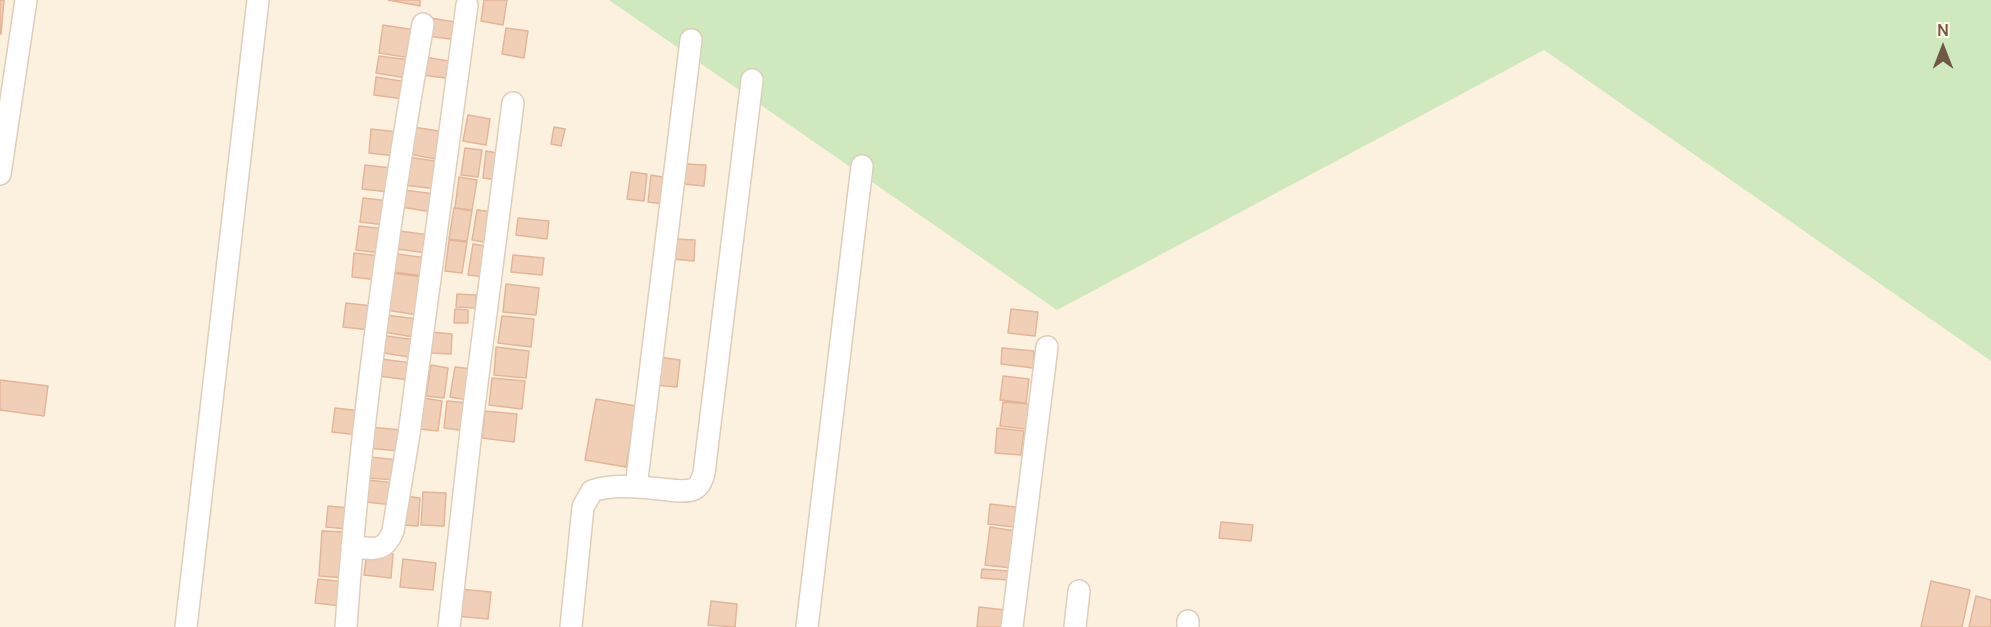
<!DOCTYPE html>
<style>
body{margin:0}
#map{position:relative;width:1991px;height:627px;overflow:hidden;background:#fcf1df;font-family:Manrope,sans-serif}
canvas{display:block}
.north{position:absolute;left:1913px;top:18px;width:60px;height:60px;-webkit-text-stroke:4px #fff5e5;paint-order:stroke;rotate:0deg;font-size:16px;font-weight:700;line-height:24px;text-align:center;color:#715747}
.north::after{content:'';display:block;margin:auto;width:21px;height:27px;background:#715747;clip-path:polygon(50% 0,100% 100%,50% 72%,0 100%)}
</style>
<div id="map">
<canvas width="1991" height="627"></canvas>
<div class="north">N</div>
</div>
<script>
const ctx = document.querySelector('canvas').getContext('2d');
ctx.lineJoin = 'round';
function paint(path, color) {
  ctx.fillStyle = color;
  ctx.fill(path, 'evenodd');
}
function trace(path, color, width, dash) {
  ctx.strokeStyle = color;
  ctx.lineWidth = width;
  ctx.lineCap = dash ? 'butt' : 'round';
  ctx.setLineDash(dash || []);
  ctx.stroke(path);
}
paint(new Path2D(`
 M 609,0 L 1991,0 L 1991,361 L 1544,50 L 1057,310 Z`), '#cfe8be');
const building = new Path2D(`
 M 0,0 L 4,0 L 1,34 L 0,34 Z
 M 388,0 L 420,0 L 420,6 Z
 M 484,0 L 507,0 L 503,25 L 481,21 Z
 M 430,18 L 461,23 L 458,40 L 427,36 Z
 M 383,25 L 415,30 L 411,58 L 379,53 Z
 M 506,28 L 528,31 L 524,58 L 502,54 Z
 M 379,56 L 410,60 L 407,78 L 376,73 Z
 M 424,57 L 455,62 L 453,79 L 422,75 Z
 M 376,77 L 407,82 L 404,99 L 374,95 Z
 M 468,115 L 490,119 L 486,145 L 463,141 Z
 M 413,127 L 445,132 L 441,160 L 409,154 Z
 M 554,127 L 565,129 L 561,146 L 551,144 Z
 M 371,129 L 398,132 L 395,156 L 369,153 Z
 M 465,148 L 482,150 L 478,177 L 461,175 Z
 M 486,151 L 503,154 L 499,180 L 483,178 Z
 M 408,157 L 441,162 L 436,189 L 404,185 Z
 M 685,164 L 706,165 L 704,186 L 684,184 Z
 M 365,165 L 391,168 L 389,192 L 362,189 Z
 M 631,172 L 647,174 L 644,201 L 627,199 Z
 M 651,175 L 668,178 L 664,204 L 648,202 Z
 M 459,177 L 477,180 L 472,210 L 455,208 Z
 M 404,190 L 435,194 L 432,212 L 401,207 Z
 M 363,198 L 389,201 L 386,225 L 360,222 Z
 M 454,208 L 472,211 L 467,241 L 449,239 Z
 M 477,210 L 494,212 L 490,243 L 472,240 Z
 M 518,218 L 549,221 L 547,239 L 516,235 Z
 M 359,226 L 385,229 L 382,253 L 356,250 Z
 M 399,231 L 430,235 L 427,253 L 397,249 Z
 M 674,239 L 695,240 L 694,261 L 673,259 Z
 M 449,240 L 467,242 L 462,273 L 445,271 Z
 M 473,244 L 491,247 L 486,277 L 468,275 Z
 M 354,253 L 381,256 L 378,280 L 352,277 Z
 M 397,254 L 427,258 L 425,276 L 394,272 Z
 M 513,255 L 544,258 L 542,275 L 511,272 Z
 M 391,273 L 423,277 L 418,315 L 386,310 Z
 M 506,284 L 539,288 L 536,315 L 503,312 Z
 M 457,294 L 476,295 L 476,308 L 456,307 Z
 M 346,303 L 373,306 L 370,330 L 343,327 Z
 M 455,309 L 468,310 L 468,323 L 454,323 Z
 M 1011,309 L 1038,312 L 1035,336 L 1008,333 Z
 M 386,315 L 417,319 L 414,337 L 383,332 Z
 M 502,316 L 534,319 L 531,347 L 498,343 Z
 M 431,332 L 452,334 L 451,354 L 430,353 Z
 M 386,336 L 417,340 L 415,358 L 384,353 Z
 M 496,347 L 529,351 L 526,378 L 494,375 Z
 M 1002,348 L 1034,351 L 1033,368 L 1001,364 Z
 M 658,357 L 680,360 L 677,387 L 655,385 Z
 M 381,359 L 412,363 L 409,380 L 378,376 Z
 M 431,365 L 448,368 L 444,398 L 426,396 Z
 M 455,367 L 472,369 L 468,400 L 450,397 Z
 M 1003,376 L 1029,379 L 1026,403 L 1000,400 Z
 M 492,378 L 525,381 L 522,409 L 489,405 Z
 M 0,380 L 48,386 L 44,416 L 0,410 Z
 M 424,398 L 442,401 L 438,431 L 420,429 Z
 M 596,399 L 636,406 L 626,467 L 585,460 Z
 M 447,401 L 469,403 L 466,431 L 444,428 Z
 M 1003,402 L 1029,404 L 1026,429 L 1000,426 Z
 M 335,408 L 362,411 L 359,435 L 332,432 Z
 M 485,411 L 517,414 L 514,442 L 482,438 Z
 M 370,427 L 401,430 L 399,451 L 368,448 Z
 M 997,428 L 1024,431 L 1021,455 L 995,453 Z
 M 370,457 L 398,460 L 396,480 L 368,478 Z
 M 368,480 L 395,483 L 393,505 L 366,502 Z
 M 423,492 L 446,493 L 444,526 L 421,525 Z
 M 405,496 L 420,498 L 418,526 L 402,525 Z
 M 990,504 L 1016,507 L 1014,527 L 988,524 Z
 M 328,506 L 349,508 L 348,529 L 326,527 Z
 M 1221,522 L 1253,525 L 1251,541 L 1219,538 Z
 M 990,527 L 1016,531 L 1011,568 L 985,565 Z
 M 322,531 L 348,532 L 345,578 L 319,576 Z
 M 367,551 L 393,554 L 391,578 L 364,575 Z
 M 403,559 L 436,563 L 433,590 L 400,587 Z
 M 982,569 L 1008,571 L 1008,580 L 981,578 Z
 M 318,579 L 345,582 L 342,606 L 315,603 Z
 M 1931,581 L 1970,590 L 1962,627 L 1921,627 Z
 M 459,589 L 491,592 L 488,619 L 456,616 Z
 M 1976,596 L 1991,600 L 1991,627 L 1969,627 Z
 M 711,601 L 737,604 L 735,627 L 708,625 Z
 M 979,607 L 1005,610 L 1003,627 L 977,627 Z`);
paint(building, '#f1cfb7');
trace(building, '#e3b598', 1.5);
const minor = new Path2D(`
 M 0,174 L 26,0
 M 636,487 L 691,40
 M 352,547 C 373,548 384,554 393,531 L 409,434 L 467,5
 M 186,627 L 258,0
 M 346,627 C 360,425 388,223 423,24
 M 449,627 L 472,422 L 513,103
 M 571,627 L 583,507 L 592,491 C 614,484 638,487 661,489 C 671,490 684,493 694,489 C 700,486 702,480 704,473 L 752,80
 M 807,627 L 862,166
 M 1012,627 L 1047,347
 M 1075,627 L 1079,591
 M 1188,627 L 1188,621`);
trace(minor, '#dfcdbb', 24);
trace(minor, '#fff', 21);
</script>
